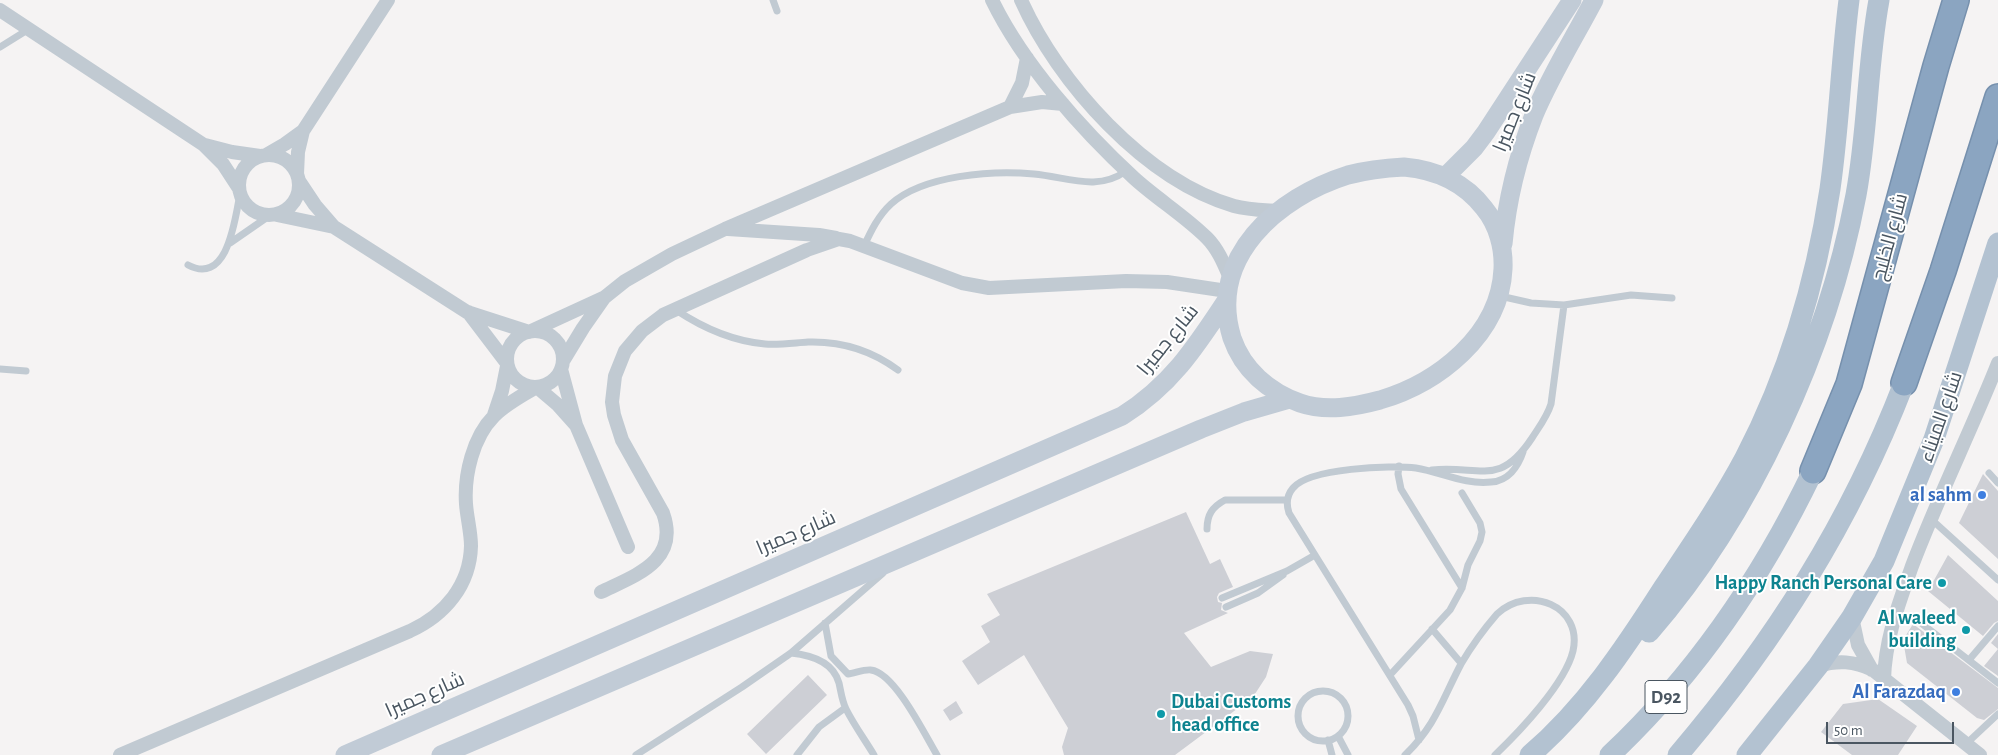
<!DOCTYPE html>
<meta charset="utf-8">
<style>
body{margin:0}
#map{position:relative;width:1998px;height:755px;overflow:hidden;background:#f5f3f3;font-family:"Alegreya Sans",sans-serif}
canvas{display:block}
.scale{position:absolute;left:1826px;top:722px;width:128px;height:22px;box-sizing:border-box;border:2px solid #4a5661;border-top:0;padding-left:6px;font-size:15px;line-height:18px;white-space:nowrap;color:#4a5661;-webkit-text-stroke:4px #fff;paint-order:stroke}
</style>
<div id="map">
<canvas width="1998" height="755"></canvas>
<div class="scale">50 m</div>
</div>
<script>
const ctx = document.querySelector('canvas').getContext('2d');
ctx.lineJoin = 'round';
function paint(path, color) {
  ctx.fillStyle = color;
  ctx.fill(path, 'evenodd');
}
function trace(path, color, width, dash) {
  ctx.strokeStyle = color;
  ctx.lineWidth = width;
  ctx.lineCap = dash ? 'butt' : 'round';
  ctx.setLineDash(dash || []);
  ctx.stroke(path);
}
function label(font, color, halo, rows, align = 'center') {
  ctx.font = font + ' "Alegreya Sans",Cairo,sans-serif';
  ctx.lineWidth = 4;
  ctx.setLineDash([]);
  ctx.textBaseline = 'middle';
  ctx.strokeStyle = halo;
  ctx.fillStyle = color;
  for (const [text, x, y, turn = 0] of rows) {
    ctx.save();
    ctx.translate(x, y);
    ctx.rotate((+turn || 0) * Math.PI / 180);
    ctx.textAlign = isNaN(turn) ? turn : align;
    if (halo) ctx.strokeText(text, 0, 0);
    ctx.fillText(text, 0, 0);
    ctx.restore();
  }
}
paint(new Path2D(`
 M 1983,474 L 1998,491 L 1998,559 L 1959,523 Z
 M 1186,512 L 1210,564 L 1220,559 L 1233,587 L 1219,593 L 1217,597 L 1218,602 L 1222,603 L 1221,610 L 1228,613 L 1184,633 L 1211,667 L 1250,651 L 1273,654 L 1266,677 L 1253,697 L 1175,755 L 1064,755 L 1062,747 L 1068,728 L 1024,655 L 978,685 L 962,661 L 990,642 L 981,626 L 1000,615 L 987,594 Z
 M 1948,555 L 1998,601 L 1998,621 L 1994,623 L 1983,636 L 1928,591 Z
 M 1913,624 L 1998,688 L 1998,709 L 1984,720 L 1977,718 L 1907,663 L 1903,640 Z
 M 1998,634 L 1998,649 L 1991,643 Z
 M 1998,649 L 1998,676 L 1984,666 Z
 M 808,675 L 827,695 L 766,754 L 747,734 Z
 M 1878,699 L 1917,726 L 1898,755 L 1852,755 L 1821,732 L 1843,704 Z
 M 956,701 L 963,713 L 950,721 L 943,710 Z`), '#cdcfd5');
const highway = new Path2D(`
 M 1904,383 L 1943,271 L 1998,97
 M 1813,471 L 1849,384 L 1936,66 L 1956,0`);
trace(highway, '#7690ad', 28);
trace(new Path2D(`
 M 773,0 L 777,11
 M 0,47 L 29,29
 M 230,243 L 269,216
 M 864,246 C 871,231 878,216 891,204 C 923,175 993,170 1034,174 C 1067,177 1097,192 1126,171
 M 188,265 C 228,286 235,219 240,194
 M 1500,296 L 1531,303 L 1564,305 L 1631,295 L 1672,298
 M 676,310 C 703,328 732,341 765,344 C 779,345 793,343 808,342 C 841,341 871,350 898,370
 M 0,369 L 26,371
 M 1399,466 L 1398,474 L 1401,489 L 1462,588
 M 1432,470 C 1480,465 1499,488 1532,438 C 1539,427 1547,417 1551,404 L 1564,305
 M 1989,473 L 1998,483
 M 1931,519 L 1998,580
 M 1207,529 C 1207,515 1212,507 1225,500 L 1287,500
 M 1222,598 L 1287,571 L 1315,555
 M 1226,607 L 1258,593 L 1283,575
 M 1912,616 L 1998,683
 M 825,623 L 831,656 L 848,674 C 855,673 865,669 871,670 C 895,673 925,735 937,755
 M 1432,629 L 1461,663
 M 791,653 C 811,655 833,661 839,683 C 841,692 842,701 846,709 C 854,725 865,740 874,755
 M 1969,660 L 1998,626
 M 1390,675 L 1450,610 L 1462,588 L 1468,565 L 1480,541 L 1482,532 L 1480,523 L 1462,493
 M1298 716a25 25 0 1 1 50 0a25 25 0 1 1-50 0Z
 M 1338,736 L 1348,755
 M 1328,740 L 1332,755
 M 1419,740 L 1413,716 L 1408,705 L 1289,513 C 1286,504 1287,495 1293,488 C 1309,468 1391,465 1416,468 C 1441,472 1465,485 1491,482 C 1508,481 1518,467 1523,452
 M 1966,744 L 1998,714
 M 636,755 L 742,687 L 791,653 L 883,573
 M 797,755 L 819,727 L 845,708
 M 1405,755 C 1436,725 1442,700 1461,664 C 1471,647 1484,629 1497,614 C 1529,584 1583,606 1573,651 C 1565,684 1519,732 1495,755`), '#c1cad2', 7);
trace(new Path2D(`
 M 992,0 C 1023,64 1082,130 1134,178 C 1157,199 1185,216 1207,238 C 1218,249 1224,264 1230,278
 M 1021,0 C 1058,83 1145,180 1234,206 C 1248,210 1265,210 1279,211
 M 0,10 L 204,145 L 223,164 L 238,187
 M 1010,107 L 1022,83 L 1027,58
 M 205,145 L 232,152 L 260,156
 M239 185a30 30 0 1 1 60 0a30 30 0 1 1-60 0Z
 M 266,155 L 285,144 L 303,131 L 388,0
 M 297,174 L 298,152 L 303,131
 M 299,181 L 315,205 L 334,227
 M 277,215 L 334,227 L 467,312 L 529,332
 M 728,229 L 819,235 L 836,238
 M 468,312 L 506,362
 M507 359a28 28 0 1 1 56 0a28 28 0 1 1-56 0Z
 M 531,331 L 605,297 L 625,281 L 672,254 L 725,229 L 1010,107 L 1042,102 L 1063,104
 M 563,361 L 583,328 L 604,298
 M 561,369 L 576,425 L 628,547
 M 538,388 L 558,405 L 575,424
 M 494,415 L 502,391 L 507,366
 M 601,592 C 636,575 680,561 663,513 L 622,440 L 614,415 L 612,402 L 615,376 L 625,351 L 642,331 L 663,315 L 807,250 L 839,239 L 850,241 L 962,283 L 989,288 L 1126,281 L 1167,282 L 1227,291
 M 1852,617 L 1858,645 L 1872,670
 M 1818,666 C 1838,660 1854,661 1873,670 L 1980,755
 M 1884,680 C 1885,639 1899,603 1912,566 C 1938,497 1971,431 1998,363
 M 120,755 L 410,631 C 445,615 470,585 471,546 C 471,532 467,518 466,504 C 464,475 473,437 494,416 C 506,404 521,396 535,388`), '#c1cad2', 14);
trace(new Path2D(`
 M 1404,167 C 1437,170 1464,182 1484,208 C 1498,225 1504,248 1503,269 C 1500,335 1438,383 1380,400 C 1354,407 1326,412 1300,403 C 1269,392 1243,370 1232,338 C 1207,257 1278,197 1348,175 C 1367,170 1385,168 1404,167 Z
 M 1446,176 L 1474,148 L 1486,132 L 1572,0
 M 1503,244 C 1507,199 1518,156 1534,115 C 1551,75 1574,38 1594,0
 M 345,755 L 1122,416 C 1171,385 1195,348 1226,301
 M 441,755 L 1201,429 L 1244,412 L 1289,399`), '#c1cbd6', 19);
trace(new Path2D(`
 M 1649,632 C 1751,515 1827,348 1856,195 C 1868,130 1867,65 1879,0
 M 1530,755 C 1585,708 1625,648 1664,587 C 1692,545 1721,503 1745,458 C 1788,375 1816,282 1830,189 C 1839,126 1841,63 1849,0
 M 1610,755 C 1696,674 1762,577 1813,471
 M 1678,755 C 1775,641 1850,523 1904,383
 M 1747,755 L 1818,666 L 1852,617 L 1884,561 L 1934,439 L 1998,243`), '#b3c2d1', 21);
trace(highway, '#8ba5c1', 25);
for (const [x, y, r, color] of [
 [1982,495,5,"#3f7fe0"],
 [1942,583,5,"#0f9aa8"],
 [1966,630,5,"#0f9aa8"],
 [1956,692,5,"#3f7fe0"],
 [1161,714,5,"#0f9aa8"]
]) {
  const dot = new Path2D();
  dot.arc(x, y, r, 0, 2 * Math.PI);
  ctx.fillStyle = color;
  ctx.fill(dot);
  trace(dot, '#fff', 2);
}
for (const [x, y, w] of [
 [1666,697,42]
]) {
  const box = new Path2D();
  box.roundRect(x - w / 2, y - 16.5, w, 33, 4);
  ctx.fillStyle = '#fff';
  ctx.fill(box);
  trace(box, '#4a5661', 1);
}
label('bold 19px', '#4a5661', null, [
 ["D92",1666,697]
]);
label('20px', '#4a5661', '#fff', [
 ["شارع جميرا",1515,112,-68],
 ["شارع الخليج",1890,237,-75],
 ["شارع جميرا",1168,340,-51],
 ["شارع الميناء",1941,417,-71],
 ["شارع جميرا",796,533,-23],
 ["شارع جميرا",425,695,-24]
]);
label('bold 20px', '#366cbe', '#fff', [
 ["al sahm",1972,495],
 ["Al Farazdaq",1946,692]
], 'right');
label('bold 20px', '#0d838f', '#fff', [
 ["Happy Ranch Personal Care",1932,583],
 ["Al waleed",1956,618],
 ["building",1956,641],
 ["Dubai Customs",1171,702,"left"],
 ["head office",1171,725,"left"]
], 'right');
</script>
